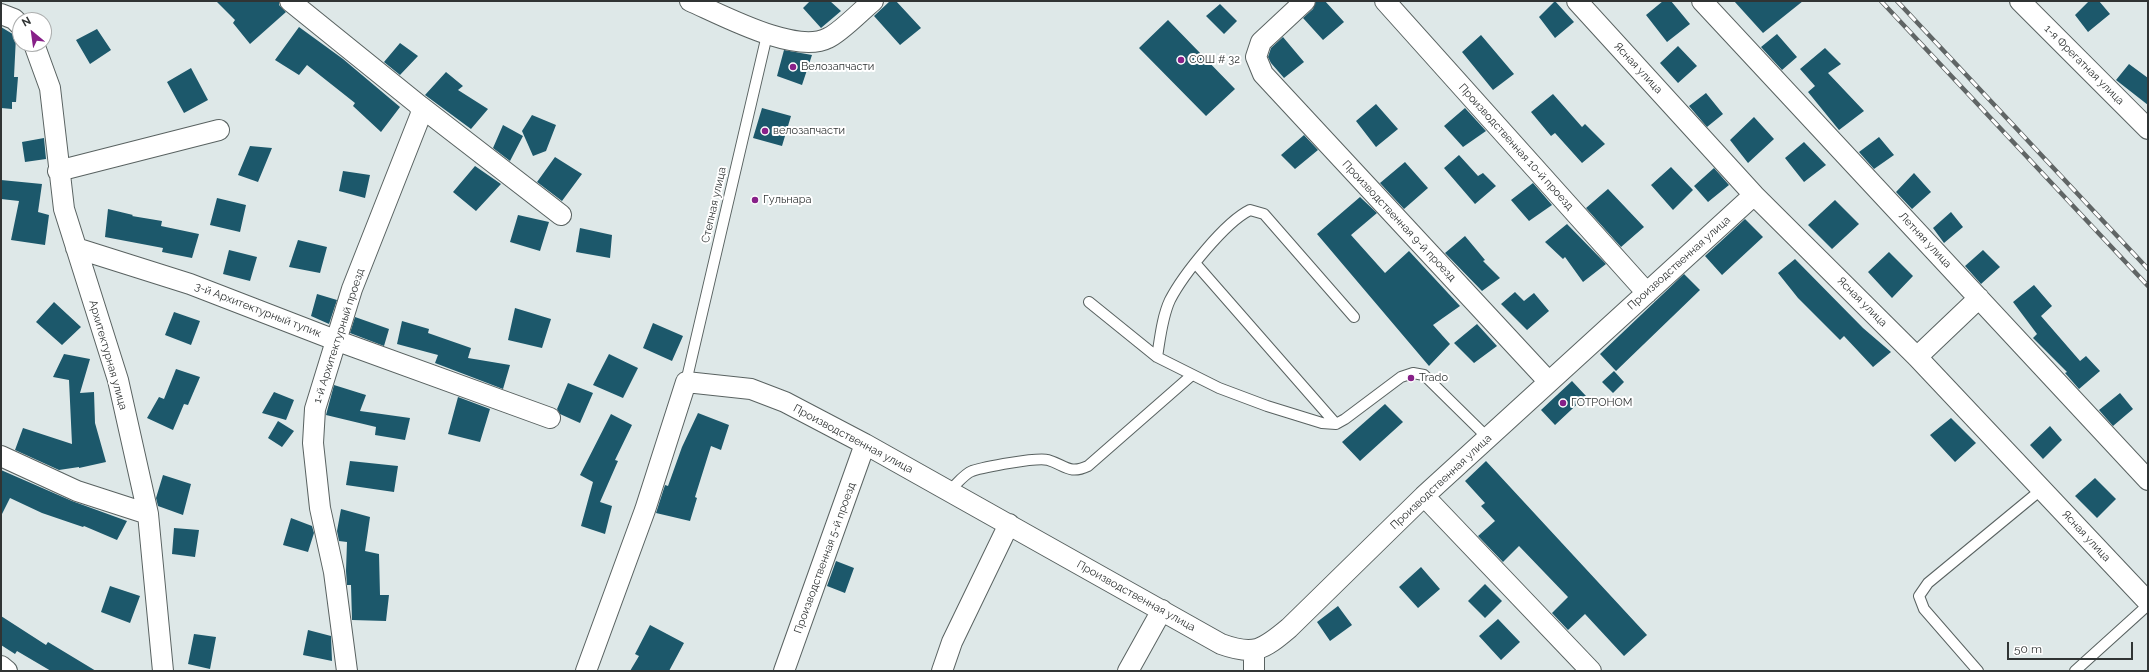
<!DOCTYPE html>
<meta charset="utf-8">
<style>
body{margin:0}
#map{position:relative;width:2149px;height:672px;overflow:hidden;background:#dee8e8;font-family:Raleway,sans-serif}
canvas{display:block}
.frame{position:absolute;inset:0;border:2px solid #303434;pointer-events:none}
.north{position:absolute;left:12px;top:12px;width:40px;height:40px;box-sizing:border-box;background:#fff;border:1px solid #acaeae;border-radius:50%;rotate:331deg;font-size:11px;font-weight:700;line-height:16px;text-align:center;color:#303434}
.north::after{content:'';display:block;margin:auto;width:14px;height:18px;background:#872088;clip-path:polygon(50% 0,100% 100%,50% 72%,0 100%)}
.scale{position:absolute;left:2007px;top:642px;width:126px;height:18px;box-sizing:border-box;border:2px solid #303434;border-top:0;padding-left:5px;font-size:12px;line-height:14px;white-space:nowrap;color:#303434;-webkit-text-stroke:3px #fff;paint-order:stroke}
</style>
<div id="map">
<canvas width="2149" height="672"></canvas>
<div class="frame"></div>
<div class="north">N</div>
<div class="scale">50 m</div>
</div>
<script>
const ctx = document.querySelector('canvas').getContext('2d');
ctx.lineJoin = 'round';
function paint(path, color) {
  ctx.fillStyle = color;
  ctx.fill(path, 'evenodd');
}
function trace(path, color, width, dash) {
  ctx.strokeStyle = color;
  ctx.lineWidth = width;
  ctx.lineCap = dash ? 'butt' : 'round';
  ctx.setLineDash(dash || []);
  ctx.stroke(path);
}
function label(font, color, halo, rows, align = 'center') {
  ctx.font = font + ' Raleway,sans-serif';
  ctx.lineWidth = 4;
  ctx.setLineDash([]);
  ctx.textBaseline = 'middle';
  ctx.strokeStyle = halo;
  ctx.fillStyle = color;
  for (const [text, x, y, turn = 0] of rows) {
    ctx.save();
    ctx.translate(x, y);
    ctx.rotate((+turn || 0) * Math.PI / 180);
    ctx.textAlign = isNaN(turn) ? turn : align;
    if (halo) ctx.strokeText(text, 0, 0);
    ctx.fillText(text, 0, 0);
    ctx.restore();
  }
}
paint(new Path2D(`
 M 216,1 L 279,1 L 279,5 L 286,12 L 250,44 L 233,23 L 235,20 Z
 M 810,1 L 830,1 L 841,11 L 821,28 L 803,8 Z
 M 890,1 L 896,1 L 921,28 L 900,45 L 874,16 Z
 M 1316,1 L 1325,1 L 1344,22 L 1323,40 L 1303,18 L 1313,9 Z
 M 1555,1 L 1574,22 L 1555,38 L 1539,17 Z
 M 1663,1 L 1671,1 L 1690,24 L 1667,42 L 1646,15 Z
 M 1734,1 L 1803,1 L 1763,33 Z
 M 2089,1 L 2099,1 L 2110,14 L 2088,32 L 2075,15 Z
 M 1220,4 L 1237,21 L 1224,34 L 1206,16 Z
 M 1168,20 L 1235,89 L 1206,116 L 1139,48 Z
 M 1,27 L 16,36 L 14,77 L 18,77 L 16,102 L 12,102 L 12,109 L 1,108 Z
 M 299,27 L 343,59 L 400,107 L 381,132 L 353,106 L 355,103 L 307,65 L 299,75 L 275,60 Z
 M 97,29 L 111,50 L 90,64 L 76,40 Z
 M 1777,34 L 1797,57 L 1782,70 L 1761,47 Z
 M 1481,35 L 1514,74 L 1493,90 L 1462,52 Z
 M 1283,37 L 1304,62 L 1284,78 L 1271,63 L 1268,57 L 1271,48 Z
 M 400,43 L 418,56 L 400,75 L 384,62 Z
 M 1678,46 L 1697,66 L 1678,83 L 1660,63 Z
 M 1825,48 L 1841,64 L 1828,73 L 1864,111 L 1839,130 L 1808,92 L 1815,86 L 1800,69 Z
 M 784,50 L 812,55 L 802,85 L 777,76 Z
 M 2129,64 L 2148,78 L 2148,105 L 2116,80 Z
 M 191,68 L 208,100 L 184,113 L 167,82 Z
 M 446,72 L 463,86 L 458,90 L 488,109 L 471,129 L 425,95 Z
 M 1706,93 L 1723,114 L 1707,127 L 1689,106 Z
 M 1553,94 L 1582,127 L 1585,124 L 1605,144 L 1582,163 L 1555,133 L 1551,136 L 1531,112 Z
 M 1376,104 L 1398,129 L 1376,147 L 1356,121 Z
 M 762,108 L 791,116 L 782,146 L 753,138 Z
 M 1465,108 L 1486,131 L 1463,147 L 1444,126 Z
 M 532,115 L 556,125 L 546,151 L 533,156 L 522,131 Z
 M 1754,117 L 1774,139 L 1748,163 L 1730,140 Z
 M 503,125 L 523,136 L 510,161 L 493,148 Z
 M 1304,135 L 1318,150 L 1295,169 L 1281,155 Z
 M 1879,137 L 1894,155 L 1874,169 L 1859,152 Z
 M 44,138 L 46,159 L 25,162 L 22,142 Z
 M 1804,142 L 1826,165 L 1804,182 L 1785,158 Z
 M 250,146 L 272,148 L 258,182 L 238,175 Z
 M 1459,155 L 1478,176 L 1483,173 L 1496,186 L 1475,204 L 1444,168 Z
 M 555,157 L 582,174 L 562,201 L 537,182 Z
 M 1405,162 L 1428,188 L 1404,209 L 1380,183 Z
 M 475,166 L 501,184 L 476,211 L 453,192 Z
 M 1671,167 L 1693,190 L 1673,210 L 1651,185 Z
 M 1714,168 L 1729,185 L 1708,202 L 1694,186 Z
 M 343,171 L 370,175 L 365,198 L 339,191 Z
 M 1914,173 L 1931,192 L 1912,209 L 1896,192 Z
 M 1,180 L 42,184 L 38,212 L 49,215 L 45,245 L 11,240 L 19,201 L 1,199 Z
 M 1533,183 L 1552,205 L 1529,221 L 1511,200 Z
 M 1608,189 L 1644,227 L 1621,247 L 1586,208 Z
 M 1360,197 L 1377,213 L 1351,235 L 1385,273 L 1409,251 L 1460,306 L 1433,325 L 1450,344 L 1429,366 L 1317,234 Z
 M 217,198 L 246,205 L 240,232 L 210,225 Z
 M 1835,200 L 1859,224 L 1832,249 L 1808,225 Z
 M 108,209 L 133,215 L 132,216 L 162,221 L 161,226 L 199,234 L 192,258 L 162,252 L 163,248 L 105,237 Z
 M 1951,212 L 1963,227 L 1944,243 L 1933,228 Z
 M 518,215 L 549,222 L 540,251 L 510,242 Z
 M 1745,219 L 1763,237 L 1722,275 L 1705,256 Z
 M 1567,224 L 1606,264 L 1583,282 L 1565,257 L 1563,259 L 1545,242 Z
 M 580,228 L 612,235 L 610,258 L 576,252 Z
 M 1465,236 L 1485,260 L 1483,261 L 1500,278 L 1482,291 L 1445,253 Z
 M 298,240 L 327,247 L 320,273 L 289,267 Z
 M 229,250 L 257,257 L 250,281 L 223,274 Z
 M 1983,250 L 2000,267 L 1981,284 L 1965,266 Z
 M 1889,252 L 1913,276 L 1892,298 L 1868,272 Z
 M 1795,259 L 1863,328 L 1891,352 L 1873,367 L 1844,336 L 1840,340 L 1798,298 L 1778,273 Z
 M 1684,274 L 1700,290 L 1616,371 L 1600,354 Z
 M 2034,285 L 2052,306 L 2041,316 L 2080,361 L 2086,356 L 2100,371 L 2079,389 L 2065,373 L 2067,372 L 2033,338 L 2037,334 L 2013,302 Z
 M 1515,292 L 1524,301 L 1534,293 L 1549,311 L 1527,330 L 1501,304 Z
 M 317,294 L 337,300 L 329,324 L 311,316 Z
 M 54,302 L 81,327 L 62,345 L 36,322 Z
 M 515,308 L 551,319 L 542,348 L 508,340 Z
 M 174,312 L 200,321 L 191,345 L 165,335 Z
 M 355,317 L 389,329 L 384,346 L 350,333 Z
 M 402,321 L 429,329 L 428,333 L 471,348 L 468,358 L 510,365 L 503,389 L 435,363 L 438,355 L 397,344 Z
 M 653,323 L 683,336 L 672,361 L 643,348 Z
 M 1477,324 L 1497,346 L 1474,363 L 1454,343 Z
 M 64,354 L 90,359 L 80,393 L 94,392 L 95,423 L 106,462 L 79,468 L 79,467 L 59,470 L 15,450 L 23,428 L 72,444 L 69,380 L 53,377 Z
 M 609,354 L 638,368 L 623,398 L 593,385 Z
 M 176,369 L 200,377 L 188,405 L 184,404 L 173,430 L 147,418 L 159,397 L 164,399 Z
 M 1614,371 L 1624,382 L 1613,393 L 1602,382 Z
 M 1572,381 L 1586,396 L 1555,425 L 1541,410 Z
 M 568,383 L 593,393 L 580,423 L 560,414 L 557,409 Z
 M 334,385 L 366,395 L 360,411 L 410,418 L 405,440 L 375,435 L 376,427 L 326,415 Z
 M 274,392 L 294,400 L 286,420 L 262,413 Z
 M 2120,393 L 2133,409 L 2113,426 L 2099,410 Z
 M 458,397 L 490,409 L 480,442 L 448,434 Z
 M 1385,404 L 1403,422 L 1360,461 L 1342,442 Z
 M 698,413 L 729,425 L 721,450 L 711,446 L 695,497 L 697,498 L 690,521 L 656,513 L 665,485 L 668,486 L 682,447 Z
 M 611,414 L 632,425 L 615,460 L 618,461 L 600,502 L 612,506 L 605,534 L 581,526 L 593,482 L 580,475 Z
 M 1951,418 L 1976,443 L 1955,462 L 1930,435 Z
 M 278,421 L 294,431 L 282,447 L 268,438 Z
 M 2050,426 L 2062,440 L 2043,459 L 2030,445 Z
 M 350,461 L 398,466 L 394,492 L 346,485 Z
 M 1486,461 L 1647,635 L 1624,656 L 1585,614 L 1568,630 L 1552,613 L 1568,597 L 1519,546 L 1503,562 L 1478,536 L 1495,521 L 1481,506 L 1485,503 L 1465,481 Z
 M 1,470 L 72,501 L 127,521 L 117,540 L 84,526 L 83,527 L 42,513 L 10,498 L 1,516 Z
 M 163,475 L 191,484 L 183,515 L 158,506 L 156,498 Z
 M 2095,478 L 2116,499 L 2097,518 L 2075,496 Z
 M 341,509 L 370,517 L 365,551 L 379,554 L 380,595 L 389,595 L 386,621 L 352,620 L 351,585 L 347,585 L 346,571 L 347,542 L 339,541 L 337,531 Z
 M 291,518 L 312,526 L 314,533 L 308,552 L 283,545 Z
 M 174,528 L 199,530 L 195,557 L 172,554 Z
 M 836,561 L 854,568 L 845,593 L 827,586 Z
 M 1421,567 L 1440,589 L 1418,608 L 1399,587 Z
 M 1485,584 L 1502,601 L 1485,618 L 1468,601 Z
 M 110,586 L 140,596 L 130,623 L 101,612 Z
 M 1338,606 L 1352,625 L 1330,641 L 1317,622 Z
 M 1,616 L 46,645 L 48,642 L 96,671 L 51,671 L 17,651 L 15,654 L 1,645 Z
 M 1498,619 L 1520,642 L 1501,660 L 1479,636 Z
 M 650,625 L 684,643 L 669,671 L 630,671 L 639,656 L 635,654 Z
 M 308,630 L 331,636 L 332,661 L 303,655 Z
 M 194,634 L 216,637 L 210,669 L 188,664 Z`), '#1c586b');
const service = new Path2D(`
 M 1195,263 L 1336,424
 M 1089,302 L 1157,357 L 1219,388 L 1267,406 L 1322,423 L 1336,424 L 1345,419 L 1401,377 L 1413,373 L 1424,375 L 1488,438
 M 1157,357 C 1160,339 1162,317 1170,300 C 1183,275 1225,222 1250,210 L 1264,214 L 1354,317
 M 686,382 L 767,35
 M 949,491 C 956,485 964,474 972,471 C 984,467 1037,457 1048,460 C 1065,465 1069,475 1088,466 L 1192,375
 M 1978,671 L 1924,609 L 1919,596 L 1928,583 L 2042,489
 M 2075,671 L 2148,605`);
const minor = new Path2D(`
 M 290,1 L 420,106 L 421,114 L 352,289 L 315,409 L 313,443 L 320,508 L 334,572 L 347,671
 M 690,1 C 722,15 796,55 828,38 C 840,33 862,10 873,1
 M 1305,1 L 1261,42 L 1256,57 L 1263,74 L 1549,382
 M 1385,1 L 1647,293
 M 1577,1 L 1754,195 L 1917,357 L 2148,602
 M 1702,1 L 2148,480
 M 2020,1 L 2148,129
 M 1,14 L 14,19 L 20,25
 M 34,44 L 50,88 L 64,209 L 118,380 L 148,514 L 163,671
 M 420,106 L 561,215
 M 58,171 L 219,130
 M 76,248 L 190,284 L 335,340 L 550,418
 M 1917,357 L 1979,298
 M 1,456 L 77,491 L 148,514
 M 1424,496 L 1591,671
 M 1254,651 L 1254,671
 M 1,666 L 7,671
 M 586,671 L 645,510 L 686,382 L 751,389 L 785,402 L 865,444 L 1221,644 C 1254,656 1263,650 1289,628 L 1424,496 L 1754,195
 M 784,671 L 865,444
 M 942,671 L 952,642 L 1009,524
 M 1128,671 L 1162,610`);
trace(service, '#596261', 12);
trace(minor, '#596261', 22);
trace(service, '#fff', 10);
trace(minor, '#fff', 20);
const rail = new Path2D(`
 M 1881,1 L 2148,286
 M 1897,1 L 2148,269`);
trace(rail, '#606565', 4.5);
trace(rail, '#fff', 3, [9]);
for (const [x, y, r, color] of [
 [1181,60,4,"#872088"],
 [793,67,4,"#872088"],
 [765,131,4,"#872088"],
 [755,200,4,"#872088"],
 [1411,378,4,"#872088"],
 [1563,403,4,"#872088"]
]) {
  const dot = new Path2D();
  dot.arc(x, y, r, 0, 2 * Math.PI);
  ctx.fillStyle = color;
  ctx.fill(dot);
  trace(dot, '#fff', 1.5);
}
label('11px', '#303434', '#fff', [
 ["СОШ # 32",1189,60],
 ["Велозапчасти",801,67],
 ["велозапчасти",773,131],
 ["Гульнара",763,200],
 ["Trado",1419,378],
 ["ГОТРОНОМ",1571,403]
], 'left');
label('11px', '#303434', '#fff', [
 ["1-я Фрегатная улица",2084,65,45],
 ["Ясная улица",1638,68,47],
 ["Производственная 10-й проезд",1516,147,48],
 ["Степная улица",714,205,-77],
 ["Производственная 9-й проезд",1399,221,47],
 ["Летняя улица",1925,240,47],
 ["Производственная улица",1679,263,-42],
 ["Ясная улица",1862,302,45],
 ["3-й Архитектурный тупик",258,310,21],
 ["1-й Архитектурный проезд",339,336,-72],
 ["Архитектурная улица",108,355,74],
 ["Производственная улица",853,439,28],
 ["Производственная улица",1441,482,-43],
 ["Ясная улица",2086,536,47],
 ["Производственная 5-й проезд",825,558,-70],
 ["Производственная улица",1136,596,29]
]);
</script>
